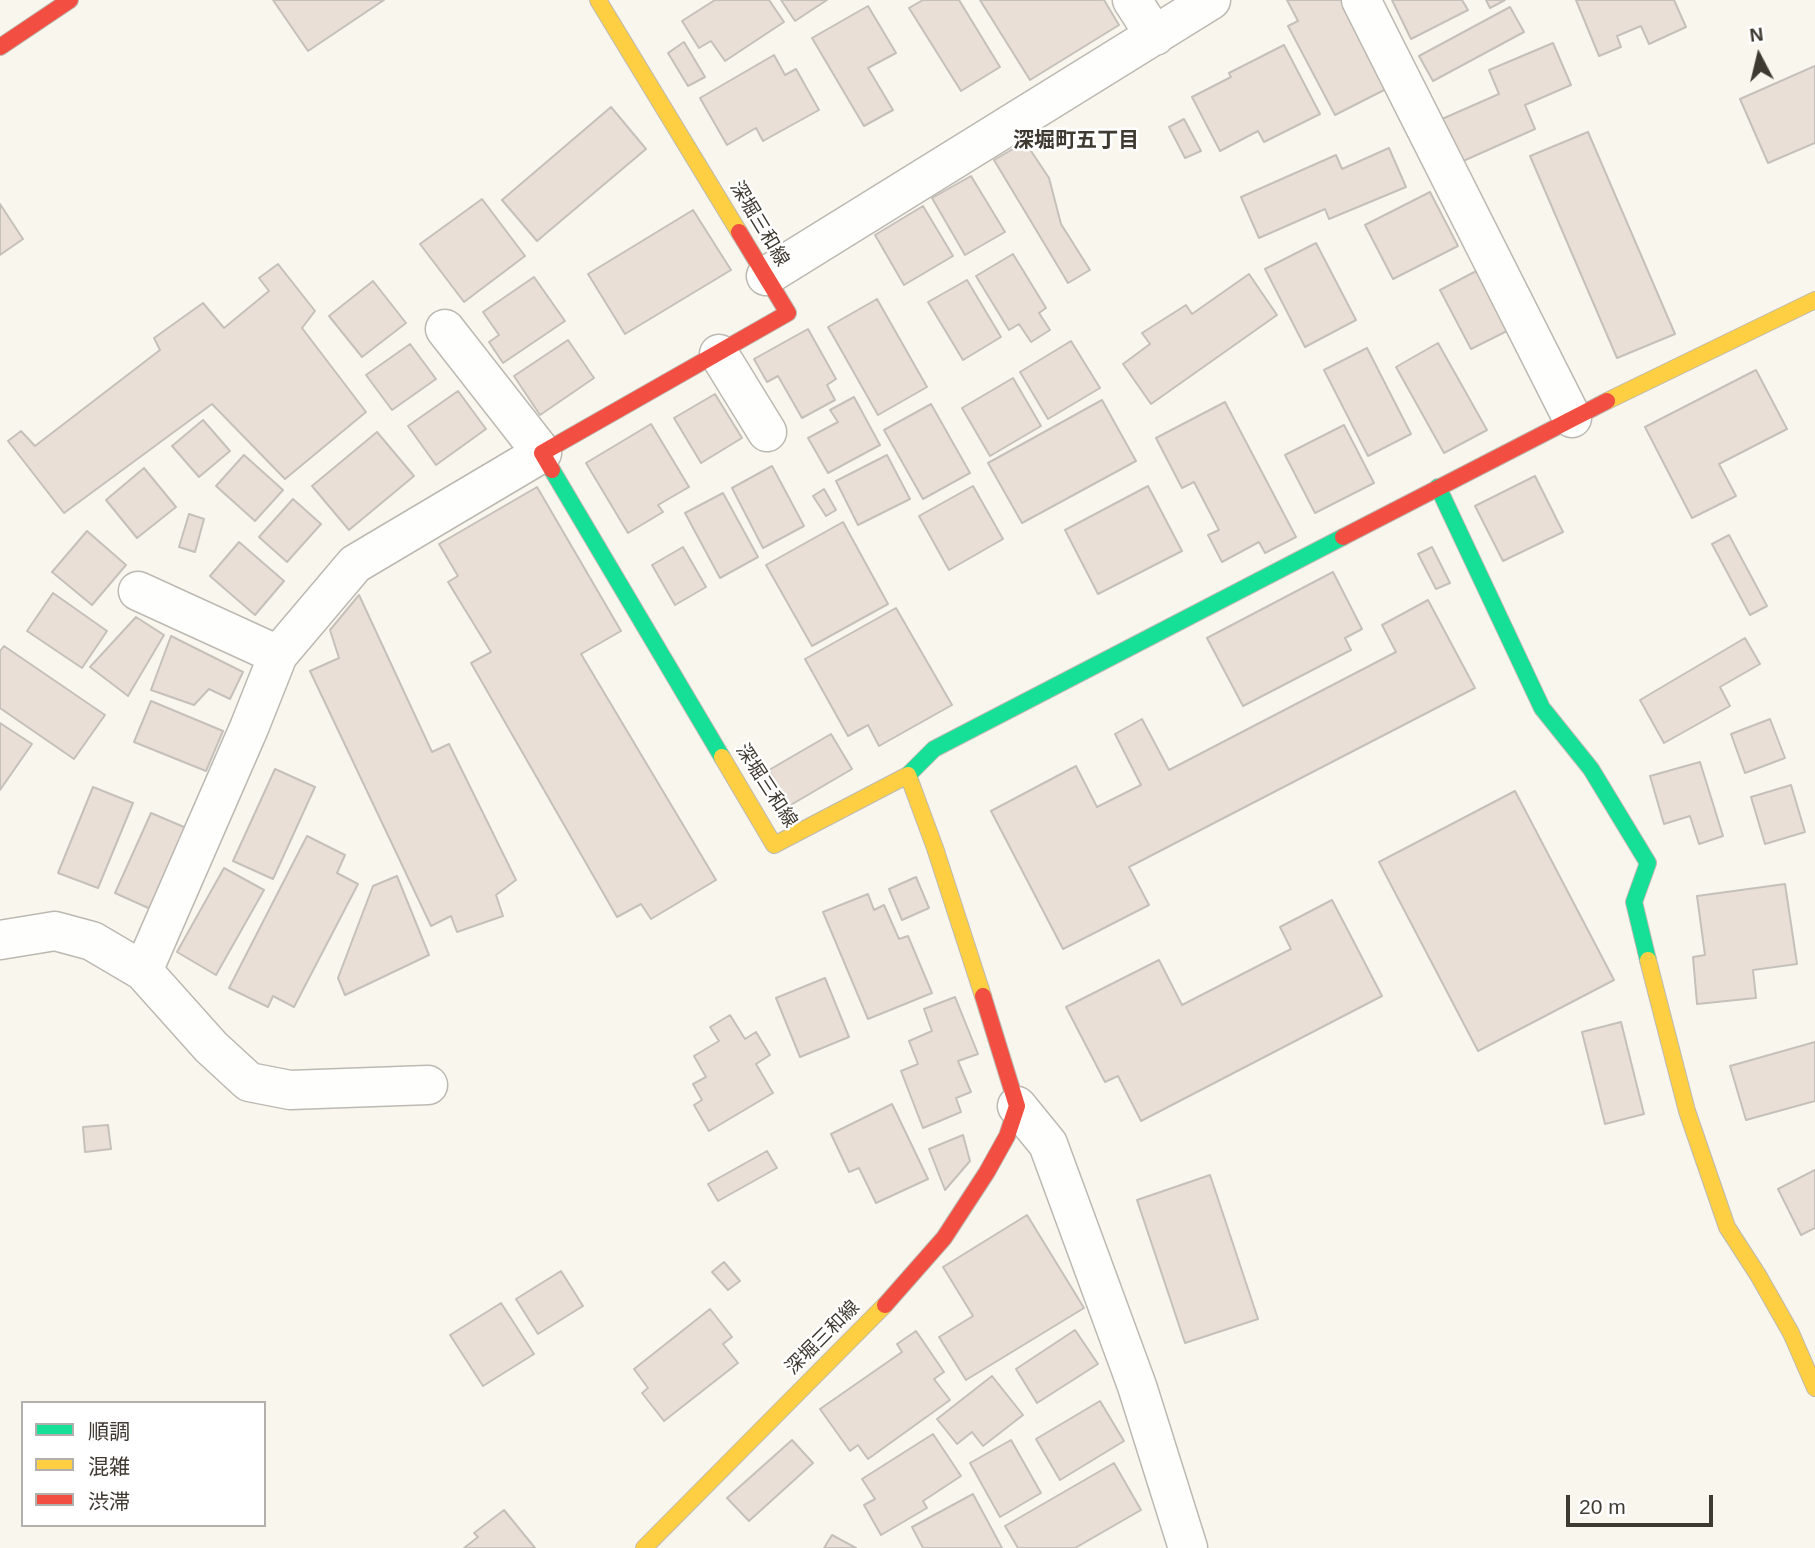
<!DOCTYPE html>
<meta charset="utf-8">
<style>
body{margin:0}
#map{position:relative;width:1815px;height:1548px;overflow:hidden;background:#f9f6ee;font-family:Arial,"Noto Sans JP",sans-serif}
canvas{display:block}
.legend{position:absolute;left:21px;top:1401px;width:245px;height:126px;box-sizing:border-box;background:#fff;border:2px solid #b2b0ad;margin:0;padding:9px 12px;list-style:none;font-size:21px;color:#3f3a31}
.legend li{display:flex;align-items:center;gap:14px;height:35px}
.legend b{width:35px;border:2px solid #b2b0ad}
.north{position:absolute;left:1724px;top:21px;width:70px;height:70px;-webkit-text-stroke:5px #fff;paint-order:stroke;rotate:353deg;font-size:19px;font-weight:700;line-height:28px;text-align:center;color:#3f3a31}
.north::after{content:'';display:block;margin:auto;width:24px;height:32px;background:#3f3a31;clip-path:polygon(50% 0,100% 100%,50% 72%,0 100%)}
.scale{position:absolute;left:1566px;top:1495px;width:147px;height:32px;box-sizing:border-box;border:4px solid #3f3a31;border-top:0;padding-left:9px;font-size:21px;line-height:24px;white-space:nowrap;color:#3f3a31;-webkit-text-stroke:5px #fff;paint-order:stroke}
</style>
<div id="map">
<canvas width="1815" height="1548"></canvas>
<ul class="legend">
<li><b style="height:9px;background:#16e098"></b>順調</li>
<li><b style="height:9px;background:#ffcf43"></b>混雑</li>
<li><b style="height:9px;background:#f24e42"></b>渋滞</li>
</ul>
<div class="north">N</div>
<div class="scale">20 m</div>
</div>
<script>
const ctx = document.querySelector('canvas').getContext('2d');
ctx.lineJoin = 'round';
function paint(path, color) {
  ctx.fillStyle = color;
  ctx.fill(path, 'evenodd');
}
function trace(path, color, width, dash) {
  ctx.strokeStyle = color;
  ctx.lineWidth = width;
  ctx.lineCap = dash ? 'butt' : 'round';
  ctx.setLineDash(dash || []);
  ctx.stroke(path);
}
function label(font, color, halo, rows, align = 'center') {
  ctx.font = font + ' Arial,"Noto Sans JP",sans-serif';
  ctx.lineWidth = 5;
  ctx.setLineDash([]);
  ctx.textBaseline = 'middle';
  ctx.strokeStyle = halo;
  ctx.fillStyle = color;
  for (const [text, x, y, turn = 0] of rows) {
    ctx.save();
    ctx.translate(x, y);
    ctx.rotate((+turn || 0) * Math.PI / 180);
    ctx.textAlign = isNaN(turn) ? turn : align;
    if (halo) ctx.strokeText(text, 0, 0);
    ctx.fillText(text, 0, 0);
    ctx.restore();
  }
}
const building = new Path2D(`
 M 273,0 L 384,0 L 308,51 Z
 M 715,0 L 769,0 L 784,22 L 725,61 L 711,41 L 699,48 L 682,21 Z
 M 781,0 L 827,0 L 795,21 Z
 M 923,0 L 959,0 L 1000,67 L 961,91 L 909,8 Z
 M 980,0 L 1104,0 L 1119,25 L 1030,80 Z
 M 1287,0 L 1346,0 L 1390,87 L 1335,115 L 1288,26 L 1298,21 Z
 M 1392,0 L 1462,0 L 1468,10 L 1411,39 Z
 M 1486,0 L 1505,0 L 1490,8 Z
 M 1576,0 L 1674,0 L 1686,27 L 1649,44 L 1641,26 L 1617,36 L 1621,47 L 1599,56 Z
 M 868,6 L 896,53 L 868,68 L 893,110 L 864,126 L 812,38 Z
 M 1510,7 L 1524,32 L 1433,81 L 1419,56 Z
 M 684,42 L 705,77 L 688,86 L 668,53 Z
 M 1553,43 L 1571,85 L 1525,105 L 1535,129 L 1461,162 L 1442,119 L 1499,94 L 1489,70 Z
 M 1284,45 L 1320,114 L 1264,142 L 1258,131 L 1220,151 L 1192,97 L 1231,77 L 1229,73 Z
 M 774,55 L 785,75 L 796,69 L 819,110 L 763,141 L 756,128 L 727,145 L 700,98 Z
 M 1815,66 L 1815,143 L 1768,163 L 1740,99 Z
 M 611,107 L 646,149 L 537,241 L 502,200 Z
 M 1184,119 L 1201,151 L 1185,158 L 1169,127 Z
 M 1588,132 L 1675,334 L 1617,358 L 1530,156 Z
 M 1025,142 L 1049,178 L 1061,224 L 1090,270 L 1068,283 L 994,160 Z
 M 1389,148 L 1406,187 L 1329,219 L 1325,209 L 1259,238 L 1241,197 L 1336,155 L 1342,169 Z
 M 971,176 L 1005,232 L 965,255 L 932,198 Z
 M 1430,192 L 1458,246 L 1393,279 L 1365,225 Z
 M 482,199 L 525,256 L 464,302 L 420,244 Z
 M 0,204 L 23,239 L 0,255 Z
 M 923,206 L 953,256 L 904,285 L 875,235 Z
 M 693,210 L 731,270 L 625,334 L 588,274 Z
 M 1316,243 L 1356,320 L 1305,347 L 1265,269 Z
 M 1013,254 L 1046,308 L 1039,313 L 1050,330 L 1031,342 L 1019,324 L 1009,330 L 976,276 Z
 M 278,264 L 315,311 L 302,328 L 366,412 L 285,479 L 212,404 L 64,513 L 8,441 L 21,431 L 35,446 L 160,350 L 154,338 L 203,303 L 224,328 L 269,291 L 259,278 Z
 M 1482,268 L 1513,328 L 1471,349 L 1440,290 Z
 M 1249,274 L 1277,315 L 1151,404 L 1123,364 L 1150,344 L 1142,333 L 1186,305 L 1192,314 Z
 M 534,277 L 565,321 L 503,363 L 489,342 L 499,335 L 483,312 Z
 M 967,280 L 1001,337 L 963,360 L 928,302 Z
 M 373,281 L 406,323 L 362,357 L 329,316 Z
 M 877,299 L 927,387 L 878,415 L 828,327 Z
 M 808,329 L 836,379 L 827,385 L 835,400 L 802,418 L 778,376 L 767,382 L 754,359 Z
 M 568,340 L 594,378 L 540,415 L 514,376 Z
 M 1071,341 L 1100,388 L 1048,419 L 1020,372 Z
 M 1438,343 L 1487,430 L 1444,453 L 1396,367 Z
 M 410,344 L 436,379 L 392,410 L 366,375 Z
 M 1367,348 L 1411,434 L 1368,456 L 1324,370 Z
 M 1756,370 L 1787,429 L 1719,464 L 1736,496 L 1692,518 L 1645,427 Z
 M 1013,378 L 1041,426 L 990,456 L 962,408 Z
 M 458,391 L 486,429 L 436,465 L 408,426 Z
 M 715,394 L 742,438 L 701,463 L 674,418 Z
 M 854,397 L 880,445 L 828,473 L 808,438 L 838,422 L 830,410 Z
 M 1102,400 L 1136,461 L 1022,523 L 988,463 Z
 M 1225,402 L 1296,537 L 1265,553 L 1259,542 L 1222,562 L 1208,535 L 1219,530 L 1194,482 L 1182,488 L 1156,438 Z
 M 931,404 L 970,473 L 923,499 L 884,430 Z
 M 203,420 L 230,451 L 199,477 L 172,446 Z
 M 651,424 L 689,487 L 658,505 L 663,512 L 628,533 L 586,463 Z
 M 1344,425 L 1374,483 L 1315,513 L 1285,455 Z
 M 377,432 L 414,476 L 349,530 L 312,486 Z
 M 244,455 L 283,490 L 255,521 L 216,486 Z
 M 887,455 L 910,499 L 858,525 L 836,481 Z
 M 772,466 L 804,526 L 763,548 L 732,488 Z
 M 144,468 L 176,507 L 137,538 L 106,500 Z
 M 1535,476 L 1563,532 L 1503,561 L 1475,506 Z
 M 973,486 L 1003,539 L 949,570 L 919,516 Z
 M 1148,486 L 1182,551 L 1098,594 L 1065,530 Z
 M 537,487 L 621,631 L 581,654 L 716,880 L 651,919 L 641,904 L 617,917 L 471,663 L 491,652 L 448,582 L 458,576 L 439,544 Z
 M 824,489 L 836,510 L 826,516 L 813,496 Z
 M 723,493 L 758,557 L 720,578 L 685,513 Z
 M 293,499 L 321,524 L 287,562 L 259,537 Z
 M 189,514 L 204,519 L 195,552 L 179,547 Z
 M 843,522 L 888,604 L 812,646 L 766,565 Z
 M 87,531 L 126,565 L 92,605 L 52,572 Z
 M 1729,535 L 1767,606 L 1750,615 L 1712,544 Z
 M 239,542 L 284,581 L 255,615 L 210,576 Z
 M 683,547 L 706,587 L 675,605 L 652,565 Z
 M 1432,547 L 1450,583 L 1436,589 L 1418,554 Z
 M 1333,572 L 1362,629 L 1345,638 L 1351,650 L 1243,706 L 1207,638 Z
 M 53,593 L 107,631 L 82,668 L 27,631 Z
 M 359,595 L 432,752 L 449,744 L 516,880 L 496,895 L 503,916 L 457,932 L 451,916 L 431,926 L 310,671 L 339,658 L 330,630 Z
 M 1428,600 L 1475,688 L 1129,867 L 1149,905 L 1063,949 L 991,811 L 1076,766 L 1097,807 L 1141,785 L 1115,734 L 1142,719 L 1169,770 L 1396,652 L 1382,625 Z
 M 896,608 L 952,705 L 879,746 L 868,725 L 848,736 L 805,659 Z
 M 136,617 L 164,635 L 128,696 L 90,667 Z
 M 171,636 L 243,672 L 230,699 L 209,689 L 194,705 L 151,690 Z
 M 1745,638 L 1760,664 L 1720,687 L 1730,706 L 1664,743 L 1640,700 Z
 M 4,646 L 105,715 L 74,759 L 0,708 L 0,651 Z
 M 151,701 L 223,731 L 206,771 L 134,742 Z
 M 1770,719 L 1785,758 L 1745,773 L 1731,734 Z
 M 0,723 L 32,744 L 0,790 Z
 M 831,734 L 852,769 L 789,806 L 769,770 Z
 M 1700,762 L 1723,836 L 1699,844 L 1690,816 L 1664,824 L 1650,776 Z
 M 275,769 L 315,787 L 273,879 L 233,861 Z
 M 1791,785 L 1805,832 L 1765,844 L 1751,797 Z
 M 93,787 L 133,803 L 98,888 L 58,873 Z
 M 1515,791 L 1614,980 L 1478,1051 L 1379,862 Z
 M 151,813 L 191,830 L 155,911 L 115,893 Z
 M 307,836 L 345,855 L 337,873 L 358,884 L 294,1007 L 273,996 L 268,1007 L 229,988 Z
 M 224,868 L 264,890 L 216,975 L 177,952 Z
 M 397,876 L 429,955 L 345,995 L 338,978 L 373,886 Z
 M 916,877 L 929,908 L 902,920 L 889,889 Z
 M 1785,884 L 1797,964 L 1753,970 L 1756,998 L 1697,1004 L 1693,957 L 1705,955 L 1697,896 Z
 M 868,894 L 874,910 L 884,905 L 899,939 L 908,936 L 932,993 L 868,1019 L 823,912 Z
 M 1332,900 L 1382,996 L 1141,1121 L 1118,1076 L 1105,1082 L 1066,1007 L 1159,960 L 1182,1005 L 1291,949 L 1280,927 Z
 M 825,978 L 849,1037 L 800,1057 L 776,998 Z
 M 955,997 L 978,1054 L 958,1061 L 971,1092 L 956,1098 L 961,1112 L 923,1128 L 901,1071 L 918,1064 L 909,1041 L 932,1031 L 924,1009 Z
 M 730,1015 L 745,1039 L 756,1032 L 770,1055 L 756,1064 L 773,1093 L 709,1131 L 694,1105 L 702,1100 L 693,1084 L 706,1077 L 694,1056 L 719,1041 L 710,1027 Z
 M 1621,1022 L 1644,1114 L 1605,1124 L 1582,1032 Z
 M 1815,1042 L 1815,1101 L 1746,1120 L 1730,1066 Z
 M 892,1104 L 928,1179 L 876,1203 L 859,1168 L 849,1172 L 831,1134 Z
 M 108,1125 L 111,1149 L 85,1152 L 83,1127 Z
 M 963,1135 L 970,1161 L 945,1190 L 929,1149 Z
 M 767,1151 L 777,1168 L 718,1201 L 708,1184 Z
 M 1815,1170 L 1815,1228 L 1801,1235 L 1778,1189 Z
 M 1210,1175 L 1258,1319 L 1185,1343 L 1137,1200 Z
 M 1027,1215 L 1084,1308 L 966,1380 L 939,1337 L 973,1316 L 943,1267 Z
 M 724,1262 L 740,1281 L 728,1290 L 712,1272 Z
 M 561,1271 L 583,1306 L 538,1334 L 516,1299 Z
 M 501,1303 L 534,1354 L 483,1386 L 450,1335 Z
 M 710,1309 L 732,1337 L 723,1344 L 738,1363 L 664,1421 L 642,1393 L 648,1388 L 634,1369 Z
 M 1075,1330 L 1098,1364 L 1037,1403 L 1016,1369 Z
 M 916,1331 L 944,1372 L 934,1379 L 950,1400 L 868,1459 L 858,1445 L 850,1451 L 820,1409 L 902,1352 L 897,1344 Z
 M 992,1376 L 1023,1415 L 983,1446 L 972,1432 L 957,1444 L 937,1419 Z
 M 1100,1401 L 1124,1441 L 1060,1480 L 1036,1439 Z
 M 933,1434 L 961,1476 L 923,1501 L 927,1508 L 881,1535 L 864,1505 L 875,1499 L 862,1479 Z
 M 792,1440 L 813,1463 L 749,1521 L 727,1498 Z
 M 1011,1440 L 1041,1493 L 1000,1517 L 970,1463 Z
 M 1114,1463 L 1141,1510 L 1075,1548 L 1018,1548 L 1005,1526 Z
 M 973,1494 L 1002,1548 L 923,1548 L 912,1527 Z
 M 504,1510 L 535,1548 L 464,1548 L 478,1537 L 474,1533 Z
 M 832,1535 L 856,1548 L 824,1548 Z`);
paint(building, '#eadfd6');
trace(building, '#c5c0ba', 2);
const street = new Path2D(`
 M 1132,0 L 1155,36
 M 1361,0 L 1572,418
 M 766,276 L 1211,0
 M 719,354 L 767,432
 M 138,591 L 278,655
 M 0,940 L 55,931 L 92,941 L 143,971 L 249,728 L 278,655 L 355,564 L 542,453 L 445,329
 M 143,971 L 211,1047 L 249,1082 L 290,1090 L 428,1085
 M 1017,1106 L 1048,1144 L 1137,1386 L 1188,1548`);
const fast = new Path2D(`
 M 552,470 L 722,757
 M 1438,487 L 1542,708 L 1591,769 L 1648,863 L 1634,902 L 1648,960
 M 908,775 L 934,749 L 1343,537`);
const slow = new Path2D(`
 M 598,0 L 739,232
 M 1607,401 L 1815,300
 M 722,757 L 774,845 L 908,775 L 935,848 L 983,996
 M 1648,960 L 1687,1111 L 1727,1227 L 1758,1275 L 1791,1333 L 1815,1388
 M 644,1548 L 885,1305`);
const jam = new Path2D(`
 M 0,47 L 70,0
 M 552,470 L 542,453 L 788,313 L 739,232
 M 1343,537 L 1607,401
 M 885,1305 L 944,1238 L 987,1172 L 1007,1136 L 1017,1106 L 983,996`);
trace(street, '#bcb9b2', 41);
trace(fast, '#bcb9b2', 18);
trace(slow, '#bcb9b2', 18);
trace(jam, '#bcb9b2', 18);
trace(street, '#fefefc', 38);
trace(fast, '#16e098', 16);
trace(slow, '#ffcf43', 16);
trace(jam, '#f24e42', 16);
label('19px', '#3f3a31', '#fff', [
 ["深堀三和線",759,224,59],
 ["深堀三和線",766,786,57],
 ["深堀三和線",823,1338,-45]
]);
label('bold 21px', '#3f3a31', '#fff', [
 ["深堀町五丁目",1076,141]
]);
</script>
